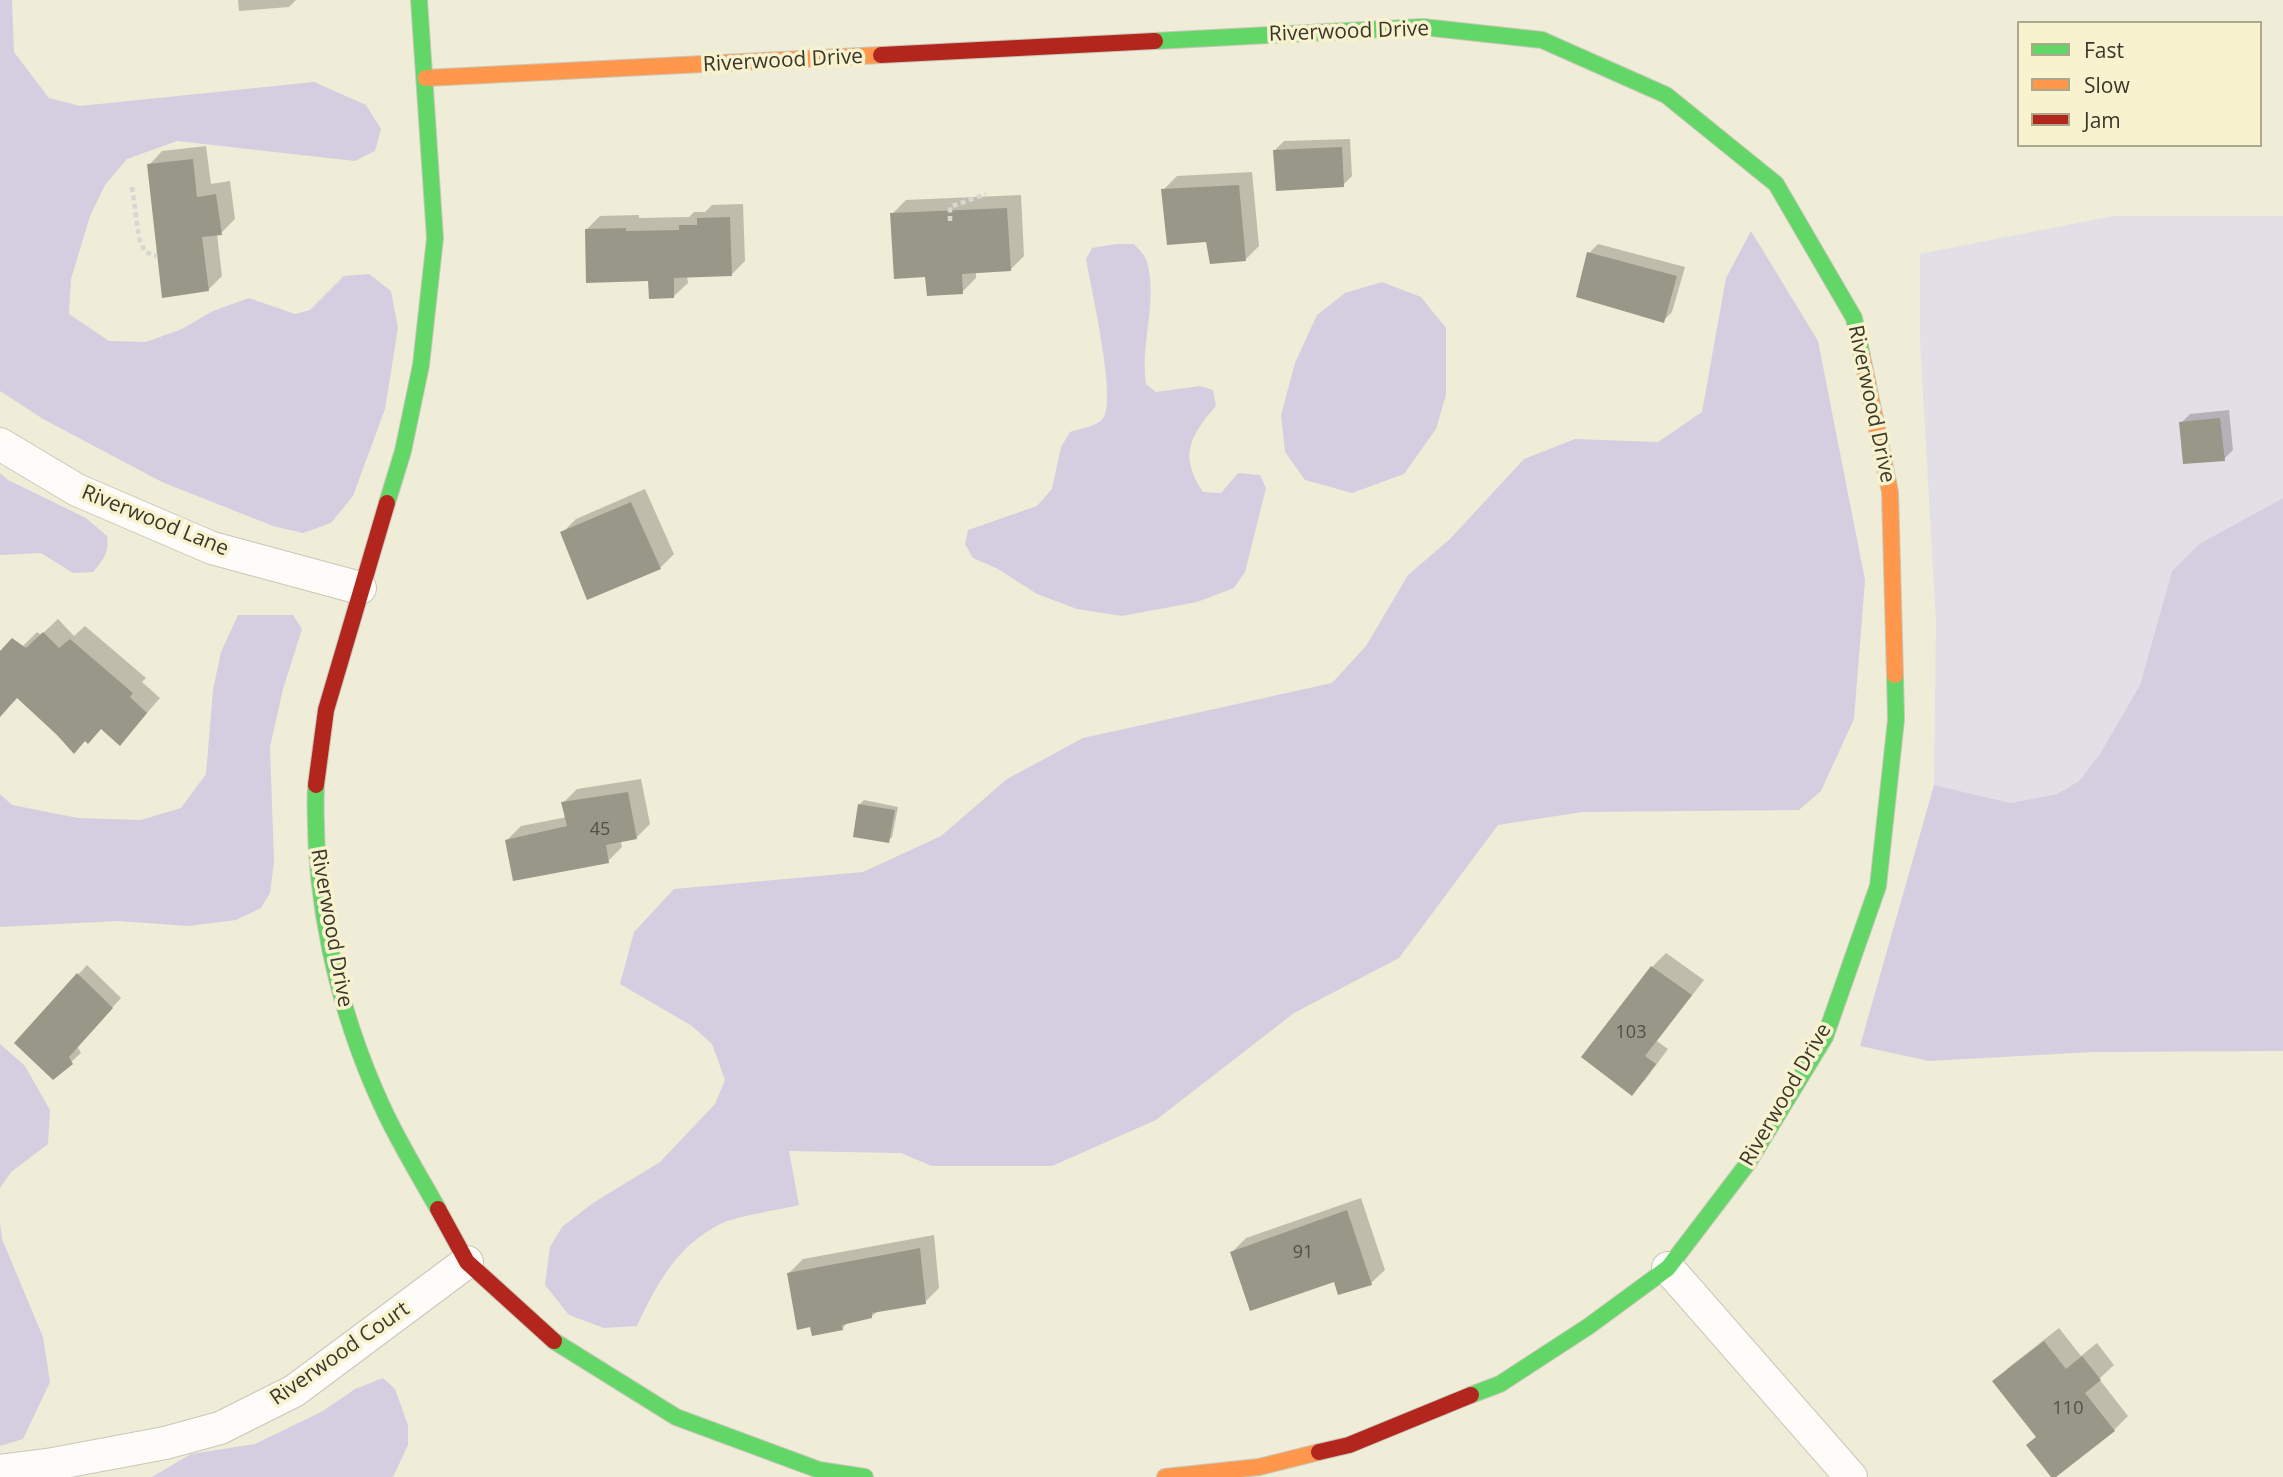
<!DOCTYPE html>
<style>
body{margin:0}
#map{position:relative;width:2283px;height:1477px;overflow:hidden;background:#efecd8;font-family:"Open Sans",sans-serif}
canvas{display:block}
.legend{position:absolute;left:2017px;top:21px;width:245px;height:126px;box-sizing:border-box;background:#f8f2cf;border:2px solid #aca88d;margin:0;padding:9px 12px;list-style:none;font-size:21px;color:#3a382a}
.legend li{display:flex;align-items:center;gap:14px;height:35px}
.legend b{width:35px;border:2px solid #aca88d}
</style>
<div id="map">
<canvas width="2283" height="1477"></canvas>
<ul class="legend">
<li><b style="height:9px;background:#63d668"></b>Fast</li>
<li><b style="height:9px;background:#ff974d"></b>Slow</li>
<li><b style="height:9px;background:#b3261e"></b>Jam</li>
</ul>
</div>
<script>
const ctx = document.querySelector('canvas').getContext('2d');
ctx.lineJoin = 'round';
function paint(path, color) {
  ctx.fillStyle = color;
  ctx.fill(path, 'evenodd');
}
function trace(path, color, width, dash) {
  ctx.strokeStyle = color;
  ctx.lineWidth = width;
  ctx.lineCap = dash ? 'butt' : 'round';
  ctx.setLineDash(dash || []);
  ctx.stroke(path);
}
function label(font, color, halo, rows, align = 'center') {
  ctx.font = font + ' "Open Sans",sans-serif';
  ctx.lineWidth = 7;
  ctx.setLineDash([]);
  ctx.textBaseline = 'middle';
  ctx.strokeStyle = halo;
  ctx.fillStyle = color;
  for (const [text, x, y, turn = 0] of rows) {
    ctx.save();
    ctx.translate(x, y);
    ctx.rotate((+turn || 0) * Math.PI / 180);
    ctx.textAlign = isNaN(turn) ? turn : align;
    if (halo) ctx.strokeText(text, 0, 0);
    ctx.fillText(text, 0, 0);
    ctx.restore();
  }
}
paint(new Path2D(`
 M 2113,216 L 2283,216 L 2283,498 L 2199,544 L 2172,571 L 2140,685 L 2100,754 L 2079,781 L 2057,794 L 2011,803 L 1934,785 L 1936,622 L 1920,341 L 1920,254 Z`), '#e2dfe7');
paint(new Path2D(`
 M 0,0 L 12,0 L 14,52 L 49,98 L 80,106 L 314,82 L 366,105 L 381,129 L 375,151 L 355,161 L 177,141 L 127,159 L 105,185 L 90,216 L 71,279 L 69,314 L 109,341 L 146,342 L 182,329 L 213,311 L 249,298 L 295,314 L 310,310 L 344,276 L 369,274 L 391,291 L 398,328 L 385,409 L 353,496 L 331,523 L 303,533 L 273,526 L 162,482 L 43,419 L 0,391 Z
 M 1751,231 L 1818,341 L 1865,580 L 1854,719 L 1821,791 L 1799,810 L 1582,812 L 1498,825 L 1399,958 L 1294,1013 L 1156,1120 L 1052,1166 L 932,1166 L 901,1153 L 789,1151 L 799,1205 C 778,1210 737,1216 720,1224 C 676,1247 658,1282 637,1326 L 604,1328 L 569,1315 L 545,1285 L 550,1247 L 562,1227 L 593,1203 L 660,1162 L 715,1104 L 725,1080 L 712,1044 L 692,1026 L 620,984 L 634,932 L 674,889 L 863,872 L 941,836 L 1007,779 L 1083,738 L 1332,683 L 1366,646 L 1408,575 L 1450,539 L 1524,459 L 1575,439 L 1658,442 L 1702,412 L 1726,278 Z
 M 1116,244 L 1134,244 C 1138,249 1145,255 1147,262 C 1158,301 1140,344 1146,384 L 1156,392 L 1200,386 L 1213,390 L 1216,406 C 1189,437 1179,456 1203,492 L 1221,493 L 1238,473 L 1260,475 L 1266,488 L 1245,572 L 1234,588 L 1197,602 L 1122,616 L 1077,609 L 1037,594 L 998,569 L 973,558 L 965,544 L 968,530 L 1037,506 L 1052,489 L 1061,447 L 1070,432 C 1081,428 1098,427 1104,417 C 1116,396 1091,288 1086,259 L 1092,248 Z
 M 1382,282 L 1421,297 L 1446,328 L 1446,395 L 1436,429 L 1404,474 L 1352,493 L 1305,480 L 1285,452 L 1281,415 L 1295,363 L 1317,315 L 1345,293 Z
 M 0,473 L 8,480 L 86,518 L 107,536 C 109,553 104,559 93,572 L 73,573 L 41,553 L 0,555 Z
 M 2283,498 L 2283,1051 L 2093,1052 L 1929,1061 L 1860,1046 L 1934,785 L 2011,803 L 2057,794 L 2079,781 L 2100,754 L 2140,685 L 2172,571 L 2199,544 Z
 M 238,615 L 293,615 L 302,629 L 283,689 L 270,747 L 274,862 L 270,893 L 261,908 L 236,920 L 188,926 L 118,921 L 0,927 L 0,794 L 12,805 L 78,818 L 141,820 L 181,808 L 206,774 L 213,690 L 221,652 Z
 M 0,1044 L 25,1066 L 50,1110 L 48,1144 L 11,1172 L 0,1188 Z
 M 0,1222 L 2,1239 L 43,1337 L 50,1382 L 23,1439 L 0,1446 Z
 M 383,1378 L 395,1389 L 408,1425 L 408,1445 L 393,1477 L 152,1477 L 191,1454 L 255,1444 L 323,1411 L 355,1389 Z`), '#d4cee0');
paint(new Path2D(`
 M 238,0 L 296,0 L 289,7 L 239,11 Z
 M 1350,139 L 1352,176 L 1343,185 L 1275,150 L 1284,141 Z
 M 206,146 L 211,184 L 230,181 L 235,219 L 221,233 L 217,234 L 222,276 L 208,290 L 149,165 L 162,151 Z
 M 1252,172 L 1259,246 L 1245,260 L 1207,241 L 1163,190 L 1177,176 Z
 M 1021,195 L 1024,256 L 1010,270 L 976,272 L 976,278 L 962,292 L 927,275 L 892,214 L 906,200 Z
 M 743,204 L 745,261 L 731,275 L 687,276 L 688,283 L 674,296 L 586,230 L 600,216 L 639,215 L 639,218 L 689,217 L 694,212 L 705,212 L 712,205 Z
 M 1598,244 L 1685,267 L 1672,312 L 1663,321 L 1589,253 Z
 M 2229,410 L 2233,450 L 2224,459 L 2181,423 L 2190,414 Z
 M 645,489 L 674,554 L 660,568 L 562,533 L 576,519 Z
 M 58,619 L 74,636 L 85,626 L 146,678 L 142,682 L 160,698 L 120,744 L 102,728 L 17,695 L 0,686 L 0,669 L 37,632 L 41,635 Z
 M 641,779 L 650,824 L 636,838 L 621,841 L 622,847 L 608,861 L 507,840 L 521,826 L 567,817 L 563,803 L 577,789 Z
 M 864,800 L 898,807 L 892,837 L 888,841 L 860,804 Z
 M 1666,953 L 1704,980 L 1657,1041 L 1668,1049 L 1645,1080 L 1632,1094 L 1652,967 Z
 M 87,965 L 121,998 L 77,1046 L 81,1053 L 71,1062 L 17,1043 Z
 M 1361,1198 L 1385,1270 L 1371,1283 L 1335,1279 L 1232,1252 L 1246,1238 Z
 M 934,1235 L 939,1288 L 925,1302 L 878,1311 L 871,1317 L 849,1321 L 842,1329 L 789,1273 L 803,1259 Z
 M 2059,1328 L 2081,1356 L 2097,1343 L 2114,1365 L 2099,1379 L 2128,1416 L 2114,1430 L 2028,1445 L 2037,1436 L 1995,1382 L 2008,1368 Z`), '#0003');
paint(new Path2D(`
 M 1342,147 L 1344,187 L 1276,191 L 1273,150 Z
 M 193,159 L 197,197 L 216,194 L 222,235 L 202,237 L 209,291 L 162,298 L 147,164 Z
 M 1239,185 L 1246,261 L 1210,264 L 1206,242 L 1167,245 L 1161,189 Z
 M 1007,208 L 1011,271 L 962,274 L 963,294 L 927,296 L 925,277 L 894,279 L 890,213 Z
 M 730,217 L 732,276 L 674,278 L 674,298 L 649,299 L 648,281 L 586,283 L 585,229 L 626,228 L 626,231 L 679,230 L 679,225 L 697,225 L 697,218 Z
 M 1587,252 L 1677,276 L 1664,323 L 1576,297 Z
 M 2220,418 L 2225,461 L 2183,464 L 2179,422 Z
 M 631,502 L 661,569 L 587,600 L 560,532 Z
 M 43,632 L 59,648 L 70,639 L 133,693 L 130,697 L 147,713 L 120,746 L 101,729 L 88,744 L 85,741 L 74,754 L 57,735 L 17,698 L 0,717 L 0,651 L 12,638 L 26,648 Z
 M 628,792 L 637,839 L 606,845 L 609,863 L 513,881 L 505,840 L 567,826 L 561,802 Z
 M 858,804 L 895,810 L 889,843 L 853,837 Z
 M 1651,966 L 1692,995 L 1645,1056 L 1656,1064 L 1632,1096 L 1581,1057 Z
 M 77,973 L 113,1008 L 69,1057 L 73,1064 L 53,1080 L 14,1043 Z
 M 1347,1210 L 1372,1285 L 1338,1295 L 1334,1282 L 1250,1311 L 1230,1252 Z
 M 920,1248 L 926,1304 L 872,1313 L 872,1318 L 842,1325 L 843,1330 L 812,1336 L 810,1327 L 797,1330 L 787,1273 Z
 M 2044,1341 L 2066,1369 L 2082,1356 L 2101,1380 L 2085,1393 L 2115,1431 L 2056,1477 L 2051,1477 L 2026,1445 L 2036,1437 L 1992,1381 Z`), '#999788');
const street = new Path2D(`
 M 0,444 L 77,490 L 212,548 L 360,588
 M 1668,1268 L 1851,1477
 M 0,1471 L 53,1464 L 165,1443 L 220,1428 L 294,1391 L 467,1262`);
const fast = new Path2D(`
 M 1155,41 L 1423,27 L 1542,40 L 1666,95 L 1776,184 L 1854,318 L 1862,356
 M 387,503 L 403,451 L 421,365 L 435,238 L 419,0
 M 316,785 C 312,895 336,1006 382,1106 C 398,1141 419,1175 438,1209
 M 554,1341 L 676,1417 L 819,1470 L 865,1477
 M 1471,1395 L 1500,1384 L 1589,1326 L 1668,1268 L 1748,1163 L 1825,1037 L 1878,886 L 1896,720 L 1895,675`);
const slow = new Path2D(`
 M 426,78 L 881,55
 M 1862,356 L 1890,492 L 1895,675
 M 1165,1477 L 1259,1467 L 1319,1452`);
const jam = new Path2D(`
 M 881,55 L 1155,41
 M 316,785 L 326,710 L 387,503
 M 438,1209 L 467,1262 L 554,1341
 M 1319,1452 L 1349,1445 L 1471,1395`);
trace(street, '#c9c7b8', 34);
trace(fast, '#c9c7b8', 18);
trace(slow, '#c9c7b8', 18);
trace(jam, '#c9c7b8', 18);
trace(new Path2D(`
 M 132,187 L 139,238 L 145,252 L 157,256
 M 950,221 L 950,207 L 986,194`), '#d7d7d1', 4.5, [5, 3.5]);
trace(street, '#fdfcf9', 32);
trace(fast, '#63d668', 16);
trace(slow, '#ff974d', 16);
trace(jam, '#b3261e', 16);
label('18px', '#525042', null, [
 ["45",600,830],
 ["103",1631,1033],
 ["91",1303,1253],
 ["110",2068,1409]
]);
label('21px', '#3a382a', '#f8f2cf', [
 ["Riverwood Drive",1349,32,-2],
 ["Riverwood Drive",783,61,-3],
 ["Riverwood Drive",1871,404,78],
 ["Riverwood Lane",155,521,22],
 ["Riverwood Drive",331,928,80],
 ["Riverwood Drive",1786,1095,-60],
 ["Riverwood Court",340,1354,-35]
]);
</script>
